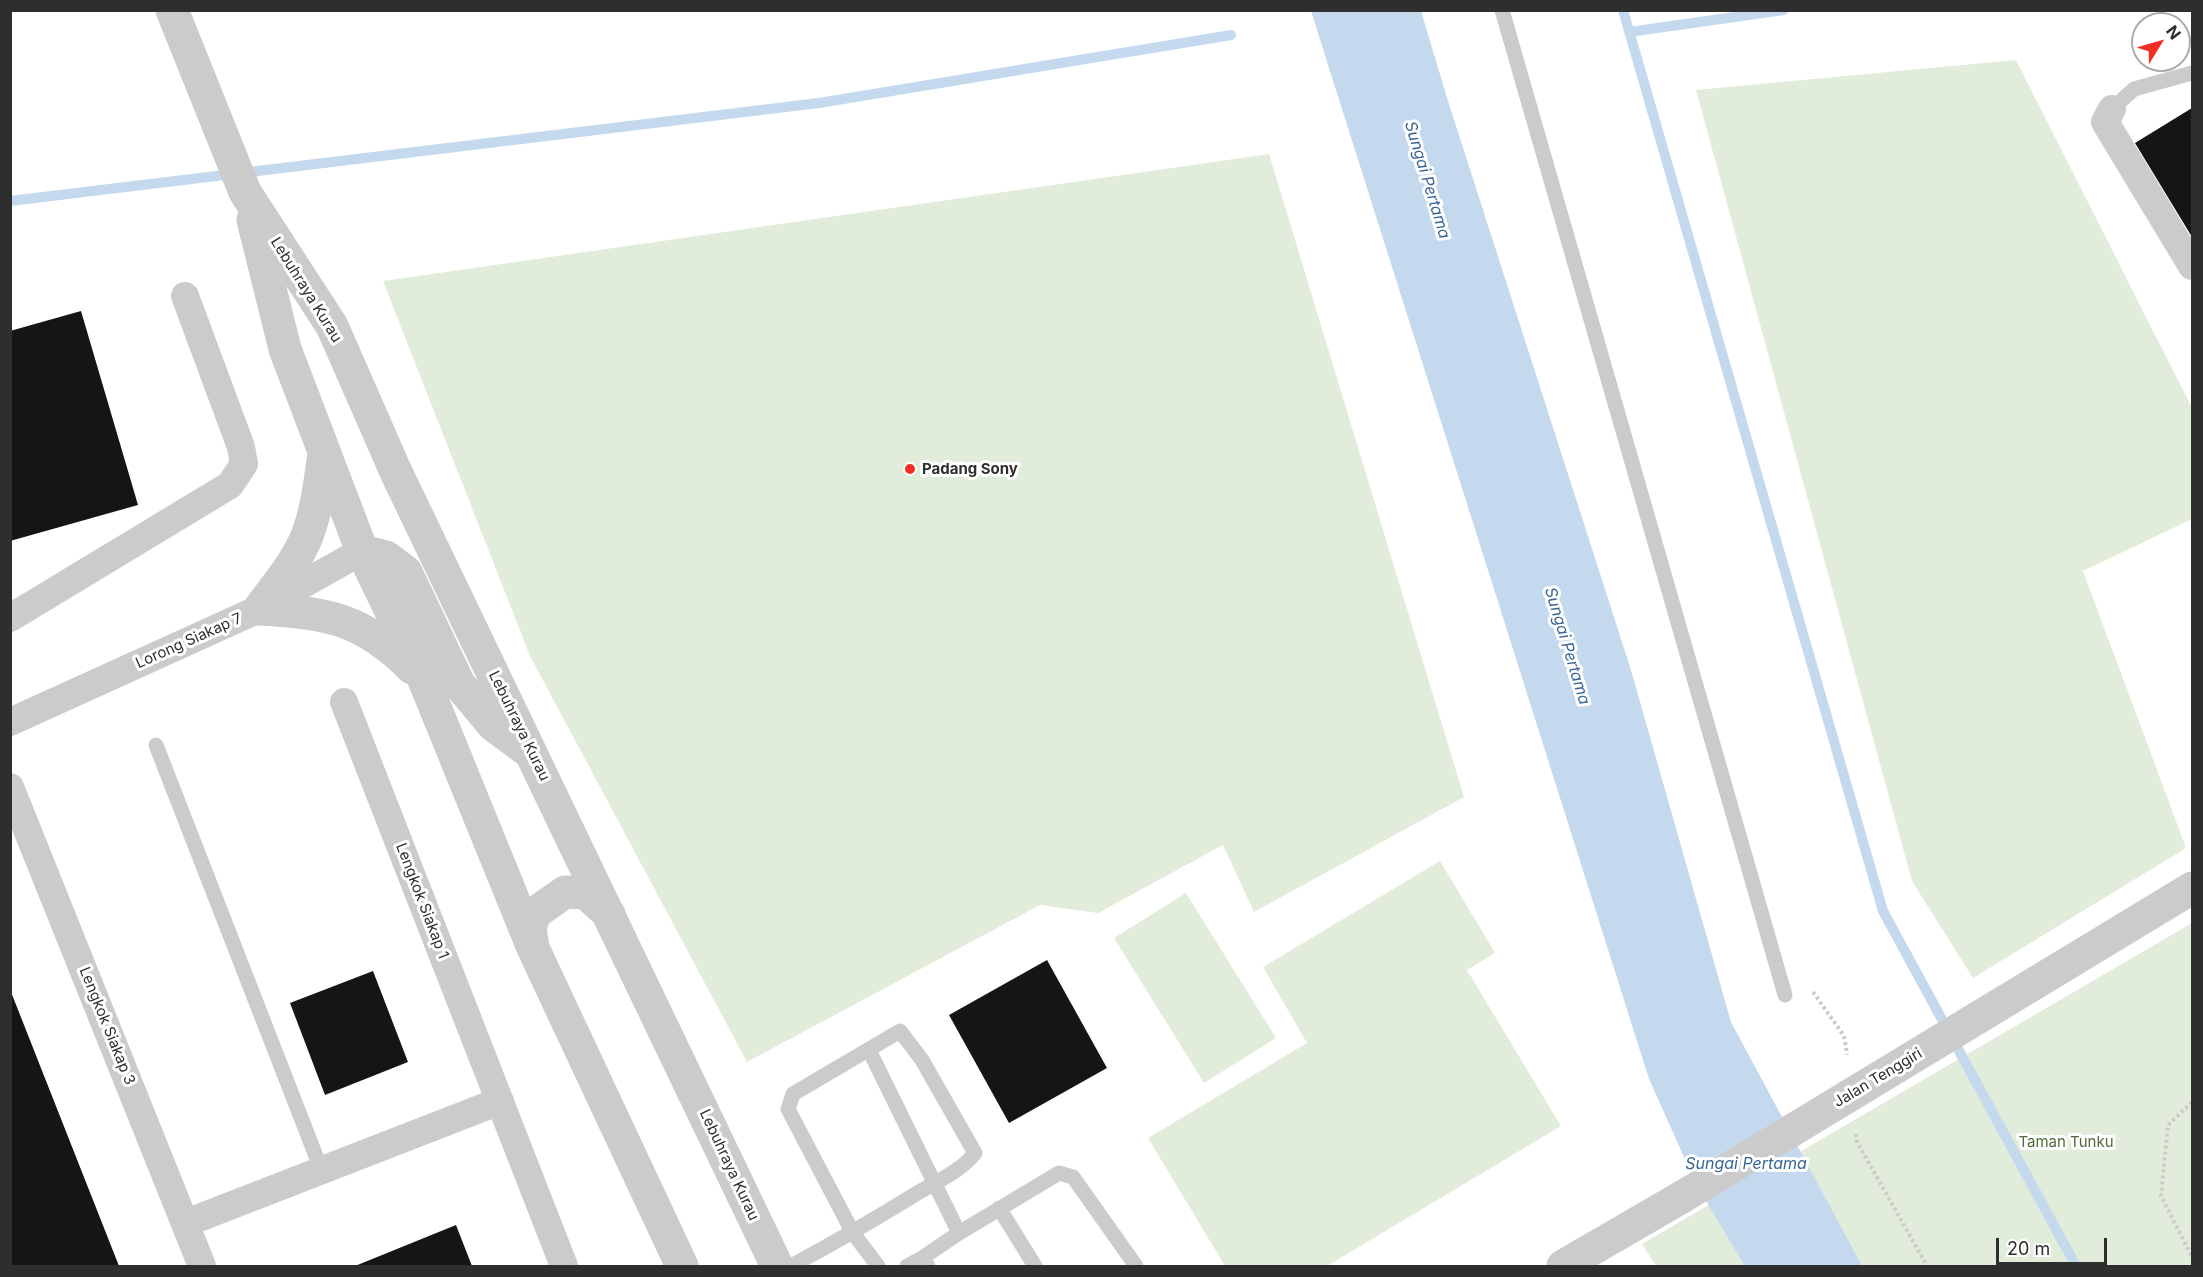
<!DOCTYPE html>
<style>
body{margin:0}
#map{position:relative;width:2203px;height:1277px;overflow:hidden;background:#fff;font-family:Inter,sans-serif}
canvas{display:block}
.frame{position:absolute;inset:0;border:12px solid #2e2e2e;pointer-events:none}
.north{position:absolute;left:2131px;top:12px;width:60px;height:60px;box-sizing:border-box;background:#fff;border:2px solid #ababab;border-radius:50%;rotate:53deg;font-size:16px;font-weight:700;line-height:24px;text-align:center;color:#2e2e2e}
.north::after{content:'';display:block;margin:auto;width:21px;height:27px;background:#f12d24;clip-path:polygon(50% 0,100% 100%,50% 72%,0 100%)}
.scale{position:absolute;left:1996px;top:1238px;width:111px;height:27px;box-sizing:border-box;border:3px solid #2e2e2e;border-top:0;padding-left:8px;font-size:18px;line-height:21px;white-space:nowrap;color:#2e2e2e;-webkit-text-stroke:4px #fff;paint-order:stroke}
</style>
<div id="map">
<canvas width="2203" height="1277"></canvas>
<div class="frame"></div>
<div class="north">N</div>
<div class="scale">20 m</div>
</div>
<script>
const ctx = document.querySelector('canvas').getContext('2d');
ctx.lineJoin = 'round';
function paint(path, color) {
  ctx.fillStyle = color;
  ctx.fill(path, 'evenodd');
}
function trace(path, color, width, dash) {
  ctx.strokeStyle = color;
  ctx.lineWidth = width;
  ctx.lineCap = dash ? 'butt' : 'round';
  ctx.setLineDash(dash || []);
  ctx.stroke(path);
}
function label(font, color, halo, rows, align = 'center') {
  ctx.font = font + ' Inter,sans-serif';
  ctx.lineWidth = 6;
  ctx.setLineDash([]);
  ctx.textBaseline = 'middle';
  ctx.strokeStyle = halo;
  ctx.fillStyle = color;
  for (const [text, x, y, turn = 0] of rows) {
    ctx.save();
    ctx.translate(x, y);
    ctx.rotate((+turn || 0) * Math.PI / 180);
    ctx.textAlign = isNaN(turn) ? turn : align;
    if (halo) ctx.strokeText(text, 0, 0);
    ctx.fillText(text, 0, 0);
    ctx.restore();
  }
}
paint(new Path2D(`
 M 2016,60 L 2192,408 L 2192,519 L 2083,571 L 2186,848 L 1973,978 L 1912,881 L 1696,90 Z
 M 1269,154 L 1464,797 L 1254,912 L 1223,845 L 1098,913 L 1040,905 L 747,1062 L 530,656 L 383,281 Z
 M 1440,861 L 1495,953 L 1467,970 L 1561,1126 L 1327,1266 L 1225,1266 L 1148,1138 L 1307,1043 L 1263,967 Z
 M 1186,893 L 1276,1038 L 1204,1083 L 1114,938 Z
 M 2192,923 L 2192,1266 L 1656,1266 L 1642,1244 Z`), '#e2ecda');
paint(new Path2D(`
 M 1311,11 L 1421,11 L 1448,101 L 1631,670 L 1731,1022 L 1862,1266 L 1745,1266 L 1697,1186 L 1649,1079 Z`), '#c5d9ee');
trace(new Path2D(`
 M 1623,10 L 1883,911 L 2076,1266
 M 1629,32 L 1784,10
 M 10,201 L 819,103 L 1231,35`), '#c5d9ee', 10);
paint(new Path2D(`
 M 2192,108 L 2192,237 L 2135,143 Z
 M 81,311 L 138,505 L 10,541 L 10,331 Z
 M 1047,960 L 1107,1068 L 1009,1123 L 949,1015 Z
 M 373,971 L 408,1062 L 325,1095 L 290,1003 Z
 M 11,992 L 119,1266 L 10,1266 Z
 M 456,1225 L 472,1266 L 355,1266 Z`), '#151515');
trace(new Path2D(`
 M 1813,992 L 1844,1036 L 1847,1055
 M 2192,1102 L 2168,1125 L 2161,1196 L 2192,1257
 M 1856,1134 L 1856,1140 L 1927,1266`), '#cbcbcb', 4, [3, 3]);
trace(new Path2D(`
 M 1502,10 L 1785,995
 M 2112,109 L 2134,89 L 2192,73
 M 156,745 L 321,1169
 M 869,1050 L 959,1233 L 1059,1173 L 1073,1177 L 1136,1266
 M 999,1208 L 1035,1266
 M 791,1266 C 834,1243 877,1218 919,1192 C 938,1181 962,1170 975,1153 L 922,1060 L 900,1031 L 793,1094 L 788,1109 L 853,1233 L 878,1266
 M 907,1266 L 922,1258
 M 928,1266 L 922,1258 L 959,1233`), '#cbcbcb', 15);
trace(new Path2D(`
 M 2112,109 L 2105,122 L 2192,266
 M 10,618 L 230,485 L 244,464 L 241,447 L 185,296
 M 344,702 L 564,1266
 M 10,722 L 259,609 L 362,551
 M 10,787 L 202,1266
 M 186,1223 L 500,1101`), '#cbcbcb', 28);
trace(new Path2D(`
 M 172,10 L 245,192 L 332,326 L 396,472 L 777,1266
 M 253,220 L 285,349 L 362,551 L 424,680 L 533,948 L 682,1266
 M 362,551 L 386,557 L 406,572 L 459,684 L 493,725 L 528,751
 M 259,609 C 327,613 362,618 412,668
 M 259,609 C 276,586 296,563 307,536 C 317,510 320,481 324,454
 M 533,948 L 530,928 L 535,913 L 565,892 L 586,893 L 609,914
 M 1563,1266 L 1682,1197`), '#cbcbcb', 33);
trace(new Path2D(`
 M 1682,1197 L 2192,888`), '#cbcbcb', 33);
for (const [x, y, r, color] of [
 [910,469,6,"#f12d24"]
]) {
  const dot = new Path2D();
  dot.arc(x, y, r, 0, 2 * Math.PI);
  ctx.fillStyle = color;
  ctx.fill(dot);
  trace(dot, '#fff', 2);
}
label('15px', '#2e2e2e', '#fff', [
 ["Lebuhraya Kurau",306,290,58],
 ["Lorong Siakap 7",189,641,-24],
 ["Lebuhraya Kurau",519,726,64],
 ["Lengkok Siakap 1",422,901,69],
 ["Lengkok Siakap 3",107,1026,68],
 ["Jalan Tenggiri",1878,1078,-31],
 ["Lebuhraya Kurau",729,1165,65]
]);
label('bold 15px', '#2e2e2e', '#fff', [
 ["Padang Sony",922,469]
], 'left');
label('15px', '#4b6d38', '#fff', [
 ["Taman Tunku",2066,1142]
]);
label('italic 16px', '#376595', '#fff', [
 ["Sungai Pertama",1427,180,73],
 ["Sungai Pertama",1567,646,73],
 ["Sungai Pertama",1746,1164]
]);
</script>
